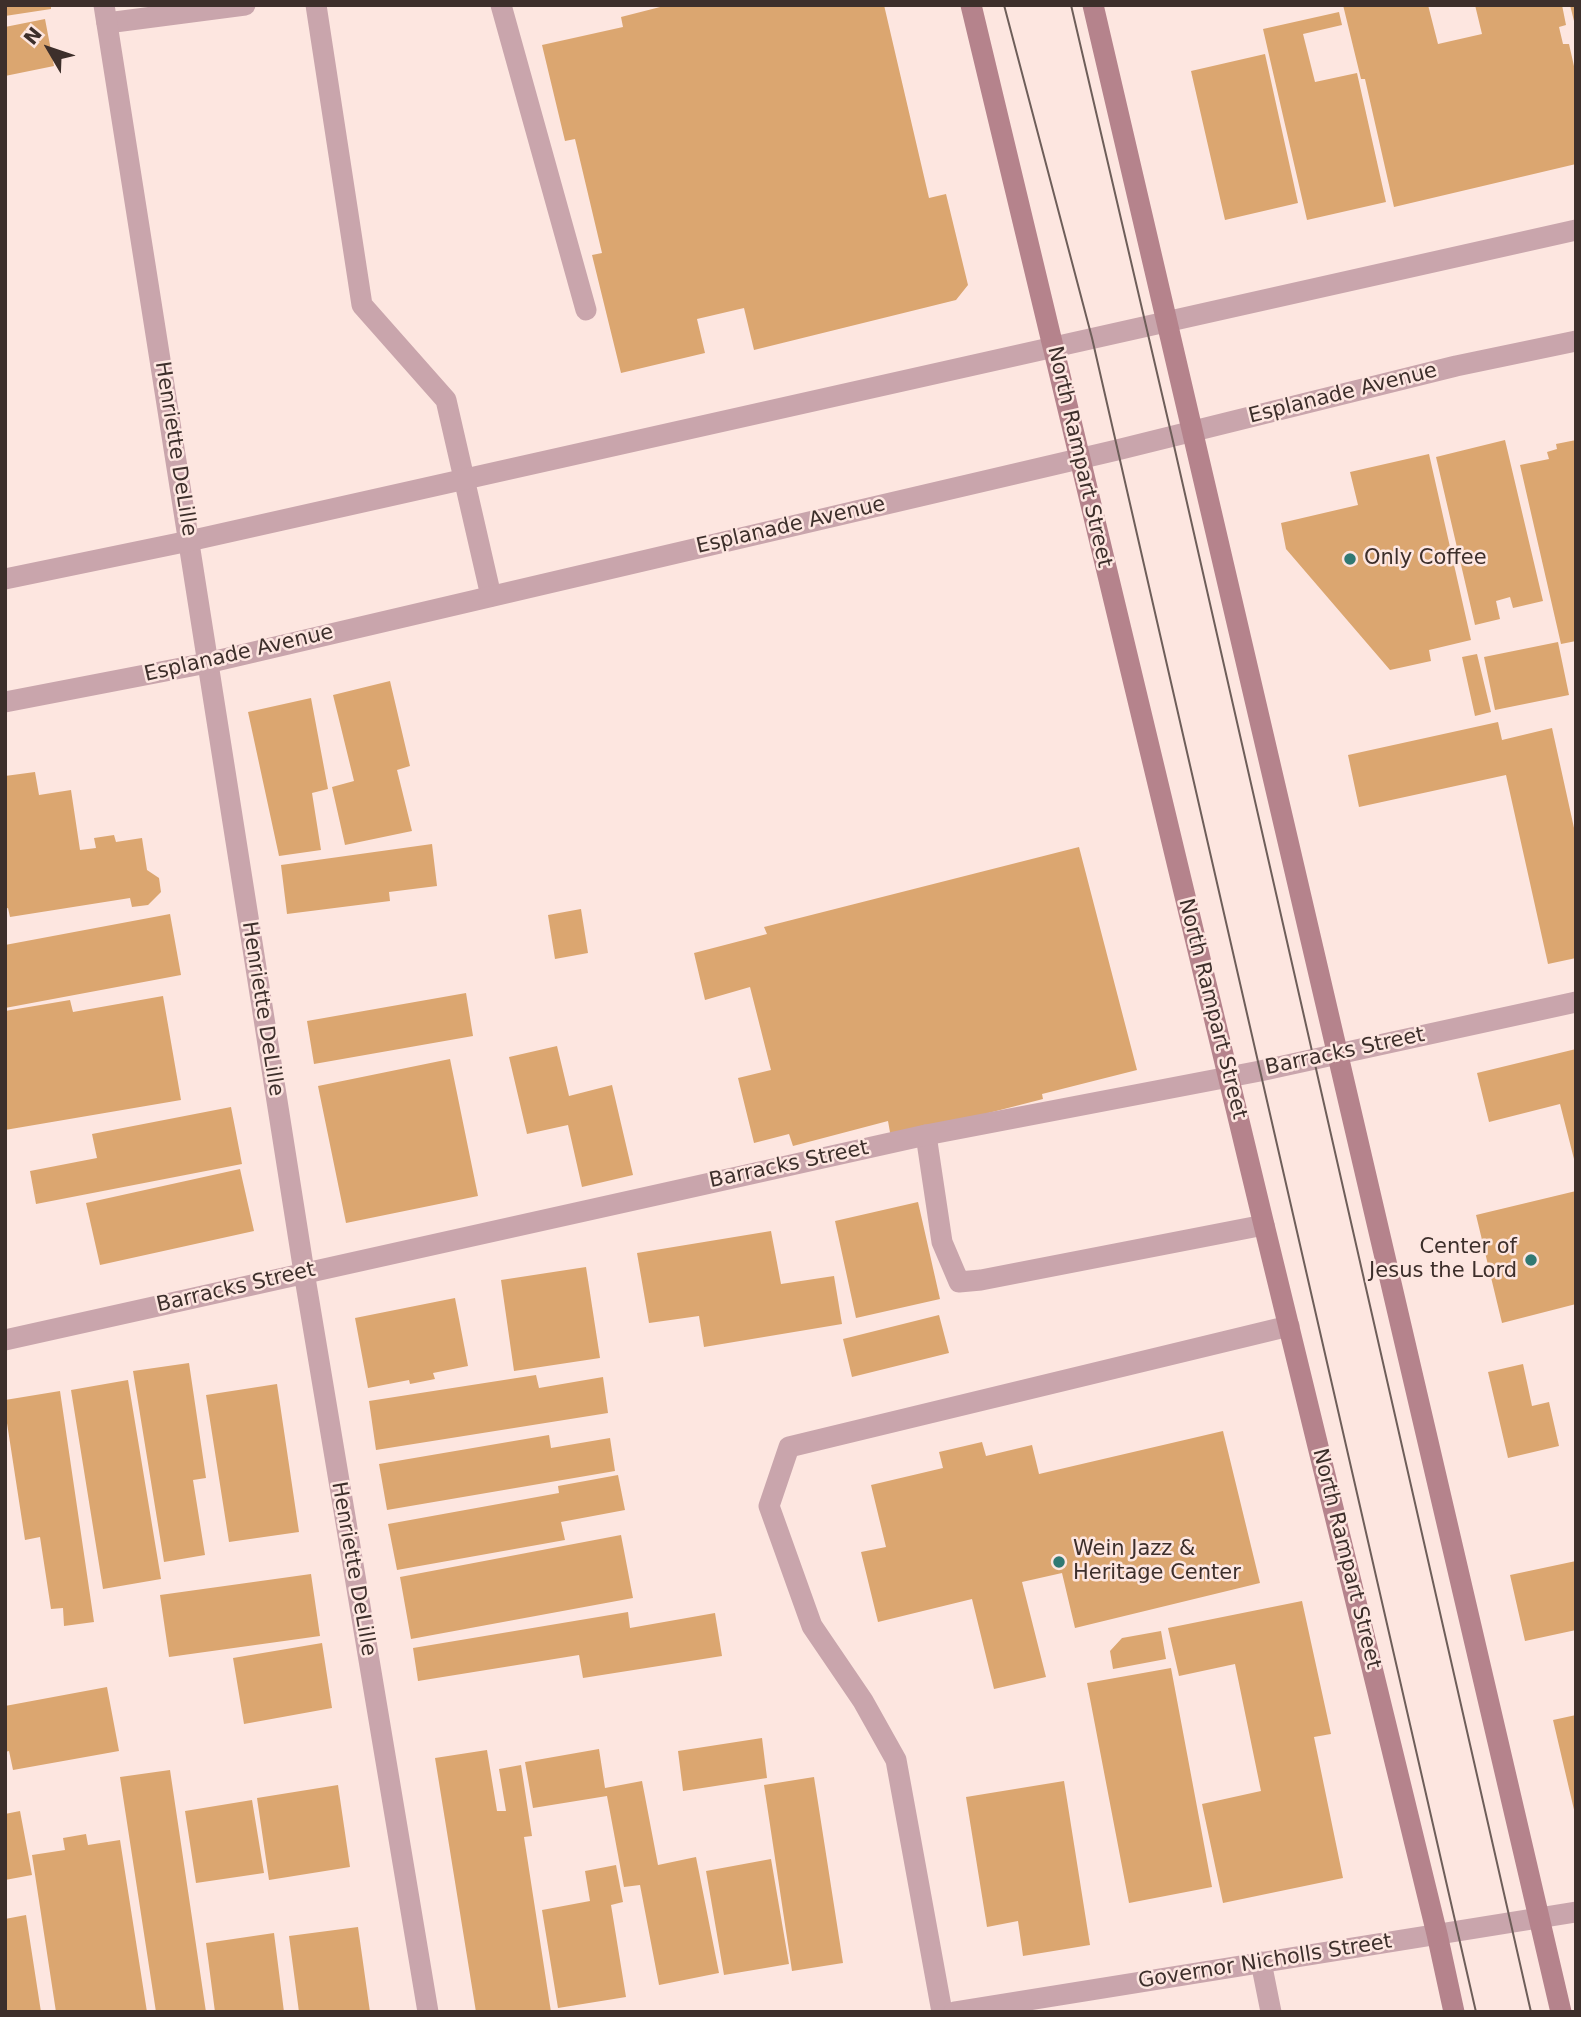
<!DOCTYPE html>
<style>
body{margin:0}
#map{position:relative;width:1581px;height:2017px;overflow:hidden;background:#fde6e0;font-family:"DejaVu Sans",sans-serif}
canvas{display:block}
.frame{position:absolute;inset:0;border:7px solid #3d2f2b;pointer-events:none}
.north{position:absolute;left:14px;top:14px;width:70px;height:70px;-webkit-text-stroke:5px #fde6e0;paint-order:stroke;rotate:309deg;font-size:19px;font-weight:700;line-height:28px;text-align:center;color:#3d2f2b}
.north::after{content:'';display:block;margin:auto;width:24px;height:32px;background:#3d2f2b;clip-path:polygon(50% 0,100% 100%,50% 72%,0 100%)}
</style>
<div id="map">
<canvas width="1581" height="2017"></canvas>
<div class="frame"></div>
<div class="north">N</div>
</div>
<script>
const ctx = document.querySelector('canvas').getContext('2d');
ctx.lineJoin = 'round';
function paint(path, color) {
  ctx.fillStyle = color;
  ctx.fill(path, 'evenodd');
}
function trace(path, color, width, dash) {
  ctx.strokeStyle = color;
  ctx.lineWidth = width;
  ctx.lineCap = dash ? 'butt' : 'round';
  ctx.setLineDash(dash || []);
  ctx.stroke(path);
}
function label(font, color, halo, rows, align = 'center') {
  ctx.font = font + ' "DejaVu Sans",sans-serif';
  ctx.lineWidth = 5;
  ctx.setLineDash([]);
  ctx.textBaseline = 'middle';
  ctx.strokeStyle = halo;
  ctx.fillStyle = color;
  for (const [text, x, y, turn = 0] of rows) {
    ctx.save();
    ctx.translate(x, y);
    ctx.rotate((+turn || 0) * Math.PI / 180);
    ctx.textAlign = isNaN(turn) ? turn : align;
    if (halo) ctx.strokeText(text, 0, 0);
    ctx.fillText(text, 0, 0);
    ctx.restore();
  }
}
paint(new Path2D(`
 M 5,5 L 51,5 L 51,9 L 5,16 Z
 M 668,5 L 884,5 L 929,198 L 946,194 L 968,285 L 956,300 L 754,350 L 744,308 L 697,319 L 705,353 L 621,373 L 592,255 L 602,253 L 575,139 L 565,141 L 542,45 L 623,27 L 621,17 Z
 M 1343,5 L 1428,5 L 1438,44 L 1482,34 L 1475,5 L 1562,5 L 1566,25 L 1559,27 L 1563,44 L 1569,44 L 1576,75 L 1576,164 L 1394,207 L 1365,79 L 1361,79 Z
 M 1570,5 L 1576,5 L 1576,25 L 1575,25 Z
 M 1339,12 L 1342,25 L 1303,34 L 1315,82 L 1357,73 L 1386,202 L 1307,220 L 1263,29 Z
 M 45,19 L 54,66 L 5,76 L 5,27 Z
 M 1265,54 L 1298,203 L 1225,220 L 1191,71 Z
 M 1505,440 L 1543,601 L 1513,608 L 1510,597 L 1496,601 L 1500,619 L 1475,625 L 1436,457 Z
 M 1576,440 L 1576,641 L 1561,644 L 1520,465 L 1549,459 L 1547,452 L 1557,449 L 1556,444 Z
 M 1429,454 L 1471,640 L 1429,650 L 1431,661 L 1390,670 L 1286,549 L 1281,523 L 1358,505 L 1350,472 Z
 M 1558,642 L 1569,695 L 1495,710 L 1484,657 Z
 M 1477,654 L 1491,712 L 1475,716 L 1462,657 Z
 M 390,681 L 410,766 L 397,770 L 412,831 L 345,845 L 332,787 L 354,781 L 333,695 Z
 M 311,698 L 328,789 L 312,793 L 321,850 L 279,856 L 248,712 Z
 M 1498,722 L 1502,740 L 1552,728 L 1576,837 L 1576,958 L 1548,964 L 1506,775 L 1359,807 L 1348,755 Z
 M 35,772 L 39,795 L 71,790 L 80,850 L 96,848 L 94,838 L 114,835 L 116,842 L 142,838 L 147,870 L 159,878 L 161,892 L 148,905 L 132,907 L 130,898 L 10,917 L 8,908 L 5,909 L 5,776 Z
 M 432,844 L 437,886 L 389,892 L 390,901 L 287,914 L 281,865 Z
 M 1079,847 L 1137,1070 L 1042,1094 L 1043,1099 L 891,1138 L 888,1121 L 793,1146 L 789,1134 L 754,1143 L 738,1078 L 771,1070 L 750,987 L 705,1000 L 694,953 L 767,934 L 764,927 Z
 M 581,909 L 588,953 L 555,959 L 548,915 Z
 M 170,914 L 181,975 L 5,1008 L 5,945 Z
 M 466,993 L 473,1036 L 314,1064 L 307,1021 Z
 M 163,996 L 181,1100 L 5,1130 L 5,1011 L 70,1000 L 73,1012 Z
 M 557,1046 L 569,1096 L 612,1085 L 633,1175 L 582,1187 L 568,1125 L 527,1134 L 509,1057 Z
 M 1576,1049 L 1576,1163 L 1575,1163 L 1560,1104 L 1489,1122 L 1477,1073 Z
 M 450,1059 L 478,1196 L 346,1223 L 318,1086 Z
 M 231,1107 L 242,1164 L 36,1204 L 30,1171 L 97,1158 L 92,1134 Z
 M 240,1169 L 254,1231 L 100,1265 L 86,1203 Z
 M 1576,1191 L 1576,1304 L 1502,1323 L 1476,1215 Z
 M 918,1202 L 940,1299 L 856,1318 L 835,1221 Z
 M 771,1231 L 781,1284 L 834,1276 L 842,1324 L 704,1347 L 699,1316 L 649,1323 L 637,1253 Z
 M 586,1267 L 600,1358 L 514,1371 L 501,1280 Z
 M 455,1298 L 468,1366 L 433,1373 L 435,1379 L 410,1384 L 409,1380 L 368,1388 L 355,1318 Z
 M 939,1315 L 949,1353 L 852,1377 L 843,1339 Z
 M 189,1363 L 206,1478 L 193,1480 L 205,1555 L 164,1562 L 133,1371 Z
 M 1523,1364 L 1532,1406 L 1549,1402 L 1559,1446 L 1508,1458 L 1488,1372 Z
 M 536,1375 L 539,1388 L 603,1377 L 608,1413 L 376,1450 L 369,1401 Z
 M 128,1380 L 161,1579 L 103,1589 L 71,1390 Z
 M 277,1384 L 299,1532 L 229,1542 L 206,1395 Z
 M 60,1391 L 94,1622 L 64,1626 L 63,1608 L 51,1609 L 40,1537 L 25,1540 L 5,1410 L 5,1400 Z
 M 1223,1431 L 1260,1583 L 1075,1628 L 1062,1573 L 1022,1582 L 1046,1677 L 994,1689 L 972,1599 L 878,1622 L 861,1552 L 886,1547 L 871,1485 L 943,1468 L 939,1452 L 982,1442 L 986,1456 L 1032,1445 L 1039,1474 Z
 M 549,1435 L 551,1448 L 610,1438 L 615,1471 L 387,1510 L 379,1464 Z
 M 618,1475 L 625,1510 L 561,1522 L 565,1540 L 397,1570 L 388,1524 L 559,1493 L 558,1486 Z
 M 621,1535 L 633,1598 L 411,1639 L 400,1577 Z
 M 1576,1561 L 1576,1630 L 1525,1641 L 1510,1575 Z
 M 311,1574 L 320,1636 L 169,1657 L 160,1595 Z
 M 1302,1601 L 1331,1734 L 1314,1737 L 1343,1878 L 1223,1903 L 1202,1804 L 1261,1791 L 1235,1664 L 1179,1676 L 1168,1628 Z
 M 628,1612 L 630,1628 L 715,1613 L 722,1656 L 583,1678 L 579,1655 L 418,1681 L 413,1648 Z
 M 1161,1631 L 1166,1659 L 1113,1669 L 1110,1651 L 1122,1638 Z
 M 322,1643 L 332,1708 L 244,1724 L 233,1658 Z
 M 1171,1668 L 1212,1887 L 1129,1903 L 1087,1683 Z
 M 107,1687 L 119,1751 L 13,1770 L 9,1751 L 5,1752 L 5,1706 Z
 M 1576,1715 L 1576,1814 L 1575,1814 L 1553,1720 Z
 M 762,1738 L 767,1778 L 683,1791 L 678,1751 Z
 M 599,1749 L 605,1788 L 642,1781 L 658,1865 L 696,1857 L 719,1973 L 659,1985 L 640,1885 L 624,1887 L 607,1796 L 533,1808 L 525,1762 Z
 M 487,1750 L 497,1811 L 506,1811 L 499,1769 L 521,1765 L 532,1836 L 524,1837 L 551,2012 L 476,2012 L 435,1758 Z
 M 170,1770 L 206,2012 L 156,2012 L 120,1777 Z
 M 814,1777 L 843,1963 L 792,1971 L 764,1785 Z
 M 1064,1781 L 1090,1945 L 1023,1956 L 1018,1921 L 987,1927 L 966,1797 Z
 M 338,1785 L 350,1867 L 269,1880 L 257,1798 Z
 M 252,1800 L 264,1873 L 196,1883 L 185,1811 Z
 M 20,1811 L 32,1875 L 5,1880 L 5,1814 Z
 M 86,1834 L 88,1845 L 120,1840 L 147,2012 L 56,2012 L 32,1855 L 65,1850 L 63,1838 Z
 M 771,1859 L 789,1964 L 724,1975 L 706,1871 Z
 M 616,1865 L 623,1902 L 611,1905 L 626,1997 L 558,2008 L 542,1910 L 590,1901 L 585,1871 Z
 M 26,1915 L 41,2012 L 5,2012 L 5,1919 Z
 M 358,1927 L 370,2012 L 299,2012 L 289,1936 Z
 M 274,1933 L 284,2012 L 215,2012 L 206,1943 Z`), '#dba670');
trace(new Path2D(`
 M 316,5 L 362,305 L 446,400 L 491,596
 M 501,5 L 586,310
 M 107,23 L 245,5
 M 926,1135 L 942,1242 L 959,1282 L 981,1280 L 1264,1225
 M 1261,1962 L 1271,2012
 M 942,2012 L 896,1760 L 863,1701 L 812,1626 L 769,1506 L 789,1447 L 1289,1326`), '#c9a5ac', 21);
trace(new Path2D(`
 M 104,5 L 304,1272 L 428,2012
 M 5,1340 L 926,1135 L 1260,1071 L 1576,1002
 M 954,2012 L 1576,1912`), '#c9a5ac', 21);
trace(new Path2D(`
 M 5,579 L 189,541 L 1576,230
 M 5,702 L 207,663 L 1117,450 L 1456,366 L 1576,341`), '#c9a5ac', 21);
trace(new Path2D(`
 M 971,5 L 1264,1225 L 1437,1934 L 1454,2012
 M 1093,5 L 1561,2012`), '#b5838c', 21);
trace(new Path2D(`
 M 1004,5 L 1092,338 L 1476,2012
 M 1071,5 L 1172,437 L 1531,2012`), '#6e5e59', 2);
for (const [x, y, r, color] of [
 [1350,559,7,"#317973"],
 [1531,1260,7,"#317973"],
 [1059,1562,7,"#317973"]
]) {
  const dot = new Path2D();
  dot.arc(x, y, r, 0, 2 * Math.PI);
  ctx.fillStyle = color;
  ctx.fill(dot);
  trace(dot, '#fde6e0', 2.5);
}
label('21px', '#3d2f2b', '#fde6e0', [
 ["Esplanade Avenue",1343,394,-14],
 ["Henriette DeLille",175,449,81],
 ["North Rampart Street",1079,457,77],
 ["Esplanade Avenue",791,526,-13],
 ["Esplanade Avenue",239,654,-13],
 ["Henriette DeLille",262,1009,81],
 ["North Rampart Street",1212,1009,76],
 ["Barracks Street",1345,1052,-12],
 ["Barracks Street",789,1165,-12],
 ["Barracks Street",236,1288,-13],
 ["North Rampart Street",1346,1559,76],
 ["Henriette DeLille",353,1569,80],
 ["Governor Nicholls Street",1265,1962,-9]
]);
label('21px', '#3d2f2b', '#fde6e0', [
 ["Only Coffee",1364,559],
 ["Center of",1517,1248,"right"],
 ["Jesus the Lord",1517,1272,"right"],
 ["Wein Jazz &",1073,1550],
 ["Heritage Center",1073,1574]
], 'left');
</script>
